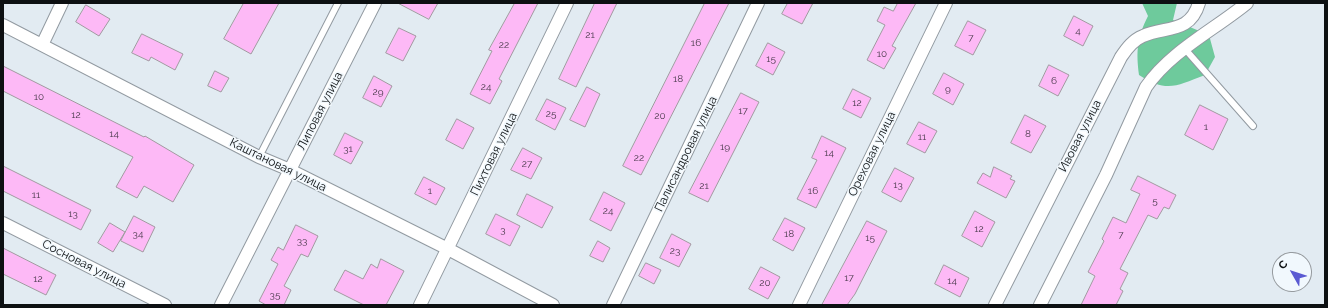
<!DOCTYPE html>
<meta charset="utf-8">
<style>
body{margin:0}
#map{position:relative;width:1328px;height:308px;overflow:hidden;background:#e2ebf2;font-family:Raleway,sans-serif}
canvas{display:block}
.frame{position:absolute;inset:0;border:4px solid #0d1012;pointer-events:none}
.north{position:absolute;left:1272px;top:252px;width:40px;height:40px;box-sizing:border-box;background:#f1f8fd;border:1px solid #969b9f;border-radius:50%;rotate:309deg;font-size:11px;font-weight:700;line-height:16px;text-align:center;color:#0d1012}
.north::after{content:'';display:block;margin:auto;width:14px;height:18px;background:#5a5ad2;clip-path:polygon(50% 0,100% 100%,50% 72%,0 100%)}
</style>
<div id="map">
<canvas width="1328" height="308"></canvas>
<div class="frame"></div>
<div class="north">С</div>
</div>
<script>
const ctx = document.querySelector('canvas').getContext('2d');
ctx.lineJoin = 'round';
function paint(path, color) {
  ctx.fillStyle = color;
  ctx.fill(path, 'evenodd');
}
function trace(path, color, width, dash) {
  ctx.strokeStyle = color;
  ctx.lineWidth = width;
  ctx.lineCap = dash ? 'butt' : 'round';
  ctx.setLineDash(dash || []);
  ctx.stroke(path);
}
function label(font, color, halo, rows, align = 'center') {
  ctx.font = font + ' Raleway,sans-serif';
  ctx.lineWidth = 3;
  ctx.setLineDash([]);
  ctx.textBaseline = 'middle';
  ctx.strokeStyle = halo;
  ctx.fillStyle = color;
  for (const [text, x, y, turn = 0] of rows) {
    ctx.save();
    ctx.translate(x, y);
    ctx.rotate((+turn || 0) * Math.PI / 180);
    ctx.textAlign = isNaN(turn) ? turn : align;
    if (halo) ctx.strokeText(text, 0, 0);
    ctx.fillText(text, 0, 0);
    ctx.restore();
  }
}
paint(new Path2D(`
 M 1142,3 L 1177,3 L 1173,20 L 1209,35 L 1215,57 L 1205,75 C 1176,86 1167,93 1139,75 C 1136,51 1137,38 1148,16 Z`), '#6eca9c');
const building = new Path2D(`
 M 244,3 L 279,3 L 251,54 L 224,39 Z
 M 398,3 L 438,3 L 429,19 Z
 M 515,3 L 538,3 L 499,79 L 502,81 L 490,104 L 470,94 L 492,51 L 489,50 Z
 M 595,3 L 617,3 L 576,87 L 559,79 Z
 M 705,3 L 729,3 L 641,175 L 623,166 Z
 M 788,3 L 813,3 L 802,24 L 782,14 Z
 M 898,3 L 916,3 L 892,46 L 896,48 L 884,69 L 867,60 L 885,25 L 877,21 L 884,7 L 893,11 Z
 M 86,5 L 110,19 L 99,36 L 76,22 Z
 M 1074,16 L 1093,26 L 1083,46 L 1064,36 Z
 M 968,21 L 986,30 L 973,55 L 955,46 Z
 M 399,28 L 416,36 L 403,61 L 386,53 Z
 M 142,34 L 183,54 L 175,70 L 151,57 L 149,61 L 132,53 Z
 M 768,43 L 785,52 L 773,75 L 756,66 Z
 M 1049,65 L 1069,75 L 1058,96 L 1039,86 Z
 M 3,66 L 144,137 L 145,136 L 194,165 L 173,202 L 144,186 L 137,198 L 116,187 L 133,157 L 3,91 Z
 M 215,71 L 229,78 L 221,92 L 208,86 Z
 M 944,73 L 964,84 L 953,105 L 933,94 Z
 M 374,76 L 392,86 L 381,107 L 363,98 Z
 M 587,87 L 600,94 L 585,127 L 570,120 Z
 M 853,89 L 871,98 L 861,118 L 843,109 Z
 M 741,93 L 759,102 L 708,202 L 689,193 Z
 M 547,99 L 566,108 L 555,130 L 536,120 Z
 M 1200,105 L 1228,119 L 1213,150 L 1185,135 Z
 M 1025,115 L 1046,126 L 1031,153 L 1011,143 Z
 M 457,119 L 474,128 L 463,149 L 446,140 Z
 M 919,122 L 937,131 L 925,153 L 907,144 Z
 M 345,133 L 363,142 L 351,164 L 334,155 Z
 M 822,136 L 846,148 L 816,208 L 797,199 L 817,160 L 812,158 Z
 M 523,148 L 542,158 L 531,179 L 511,170 Z
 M 3,166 L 91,210 L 81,230 L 3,191 Z
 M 994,167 L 1012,176 L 1010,179 L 1015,181 L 1006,198 L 977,183 L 983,173 L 990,177 Z
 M 895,168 L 914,178 L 901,202 L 882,192 Z
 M 1138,176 L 1176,195 L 1169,209 L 1164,207 L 1157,219 L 1148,215 L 1120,269 L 1128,273 L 1120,289 L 1123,291 L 1116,305 L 1081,305 L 1095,276 L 1088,272 L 1104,241 L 1102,239 L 1113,217 L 1126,223 L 1140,194 L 1131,190 Z
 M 424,177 L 445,188 L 436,205 L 415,194 Z
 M 604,192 L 625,203 L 611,231 L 590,220 Z
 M 527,194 L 553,207 L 542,228 L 517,215 Z
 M 975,211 L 995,222 L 982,247 L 962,236 Z
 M 496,214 L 520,226 L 510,246 L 486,234 Z
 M 134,216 L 155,227 L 143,252 L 121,241 Z
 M 785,218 L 805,228 L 793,251 L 773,240 Z
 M 867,221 L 887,231 L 855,294 L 847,305 L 822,305 Z
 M 110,223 L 125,232 L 113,252 L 98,243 Z
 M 296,225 L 318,236 L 308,257 L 301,254 L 284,286 L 291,290 L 284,305 L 266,305 L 259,301 L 278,264 L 271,260 L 278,247 L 283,250 Z
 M 672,234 L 691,244 L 679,267 L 660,258 Z
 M 598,241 L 610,248 L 603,262 L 590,256 Z
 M 3,248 L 56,275 L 46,295 L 3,274 Z
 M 381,259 L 404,271 L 386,305 L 364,305 L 334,290 L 345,270 L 363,279 L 371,264 L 377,268 Z
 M 646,263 L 661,270 L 654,284 L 639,276 Z
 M 944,265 L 969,278 L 960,297 L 935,284 Z
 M 761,267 L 780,277 L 768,299 L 749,289 Z`);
paint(building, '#fdb9f6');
trace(building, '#a199a0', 1);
const service = new Path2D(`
 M 1185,49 L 1253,126
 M 259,157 L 338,3`);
const minor = new Path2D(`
 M 3,25 L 259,157 L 290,170 L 448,249 L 553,305
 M 42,45 L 62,3
 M 3,223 L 165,305
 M 221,305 L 375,3
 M 420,305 L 567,3
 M 613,305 L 758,3
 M 799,305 L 946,3
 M 995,305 L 1121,57 C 1127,48 1133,40 1143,36 C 1165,26 1190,34 1199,3
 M 1040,305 L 1106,175 L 1146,87 C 1171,51 1214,30 1247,3`);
trace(service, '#929aa1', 8);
trace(minor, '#929aa1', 14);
trace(service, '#fff', 6);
trace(minor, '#fff', 12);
label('10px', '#493a4b', null, [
 ["4",1078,31],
 ["21",590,35],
 ["7",971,38],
 ["16",696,43],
 ["22",504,45],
 ["10",882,54],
 ["15",771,59],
 ["18",678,79],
 ["6",1054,81],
 ["24",486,87],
 ["9",948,89],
 ["29",378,92],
 ["10",39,97],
 ["12",857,103],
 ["17",743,111],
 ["25",551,114],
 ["12",76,115],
 ["20",660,116],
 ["1",1206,127],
 ["14",114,134],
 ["8",1028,134],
 ["11",922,137],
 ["19",725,147],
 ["31",348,149],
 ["14",829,153],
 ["22",639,158],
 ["27",527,164],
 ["13",898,185],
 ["21",704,186],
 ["1",430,191],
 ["16",813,191],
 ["11",36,195],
 ["5",1155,201],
 ["24",608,211],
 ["13",73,214],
 ["12",979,229],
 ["3",503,230],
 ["34",138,234],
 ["18",789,234],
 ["7",1121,235],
 ["15",870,238],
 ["33",302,241],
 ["23",675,251],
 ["17",849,278],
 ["12",38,279],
 ["14",952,281],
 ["20",765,283],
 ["35",275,295]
]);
label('12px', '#0d1012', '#f1f8fd', [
 ["Липовая улица",320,111,-63],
 ["Ивовая улица",1080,136,-63],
 ["Пихтовая улица",494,154,-64],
 ["Палисандровая улица",686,154,-64],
 ["Ореховая улица",872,154,-64],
 ["Каштановая улица",278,165,26],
 ["Сосновая улица",84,264,27]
]);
</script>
